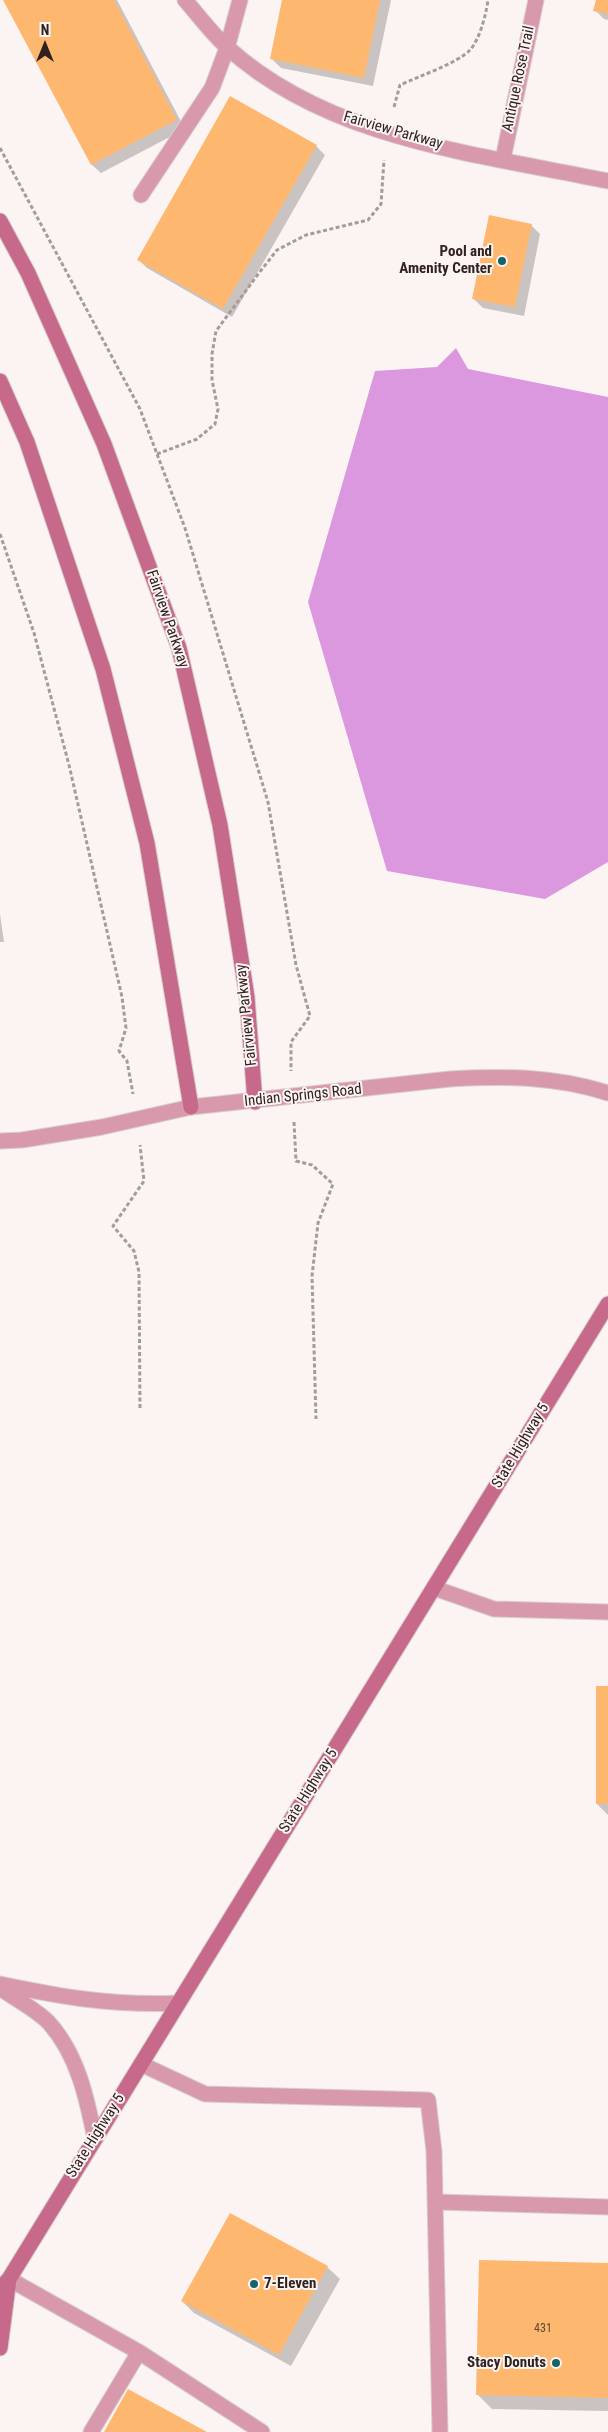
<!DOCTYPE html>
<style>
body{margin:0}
#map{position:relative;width:608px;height:2432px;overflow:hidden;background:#fcf4f3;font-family:"Roboto Condensed",sans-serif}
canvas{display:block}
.north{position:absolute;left:20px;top:20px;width:50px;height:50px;-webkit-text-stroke:4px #fcf4f3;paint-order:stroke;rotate:0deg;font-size:14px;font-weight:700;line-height:20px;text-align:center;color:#2f221f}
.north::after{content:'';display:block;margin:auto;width:18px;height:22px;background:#2f221f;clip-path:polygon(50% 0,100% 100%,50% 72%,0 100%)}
</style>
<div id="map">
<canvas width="608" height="2432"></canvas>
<div class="north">N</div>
</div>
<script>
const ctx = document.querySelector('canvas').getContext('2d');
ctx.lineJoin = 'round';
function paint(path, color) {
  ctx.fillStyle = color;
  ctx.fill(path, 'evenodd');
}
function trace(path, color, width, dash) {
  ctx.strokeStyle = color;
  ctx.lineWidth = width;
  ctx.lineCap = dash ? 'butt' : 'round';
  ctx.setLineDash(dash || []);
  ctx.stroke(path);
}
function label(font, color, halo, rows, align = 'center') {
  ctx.font = font + ' "Roboto Condensed",sans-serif';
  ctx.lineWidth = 4;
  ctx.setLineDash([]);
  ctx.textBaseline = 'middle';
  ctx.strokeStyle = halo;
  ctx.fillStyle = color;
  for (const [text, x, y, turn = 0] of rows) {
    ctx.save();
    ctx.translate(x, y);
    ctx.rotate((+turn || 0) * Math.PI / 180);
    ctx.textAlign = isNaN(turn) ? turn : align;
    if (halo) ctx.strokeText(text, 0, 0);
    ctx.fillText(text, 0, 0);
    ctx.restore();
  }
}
paint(new Path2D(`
 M 456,348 L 468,369 L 608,397 L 608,862 L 545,899 L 387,871 L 308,602 L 375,371 L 437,367 Z`), '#db98de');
paint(new Path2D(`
 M 5,0 L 117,0 L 185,129 L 101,173 L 92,165 Z
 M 284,0 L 391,0 L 373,86 L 281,68 L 272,59 Z
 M 597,0 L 608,0 L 608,20 L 604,19 L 595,10 Z
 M 316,146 L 325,155 L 232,317 L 147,268 L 138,259 Z
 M 531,225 L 540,234 L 524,316 L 483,308 L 474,299 Z
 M 0,914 L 4,942 L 0,942 Z
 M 608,1688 L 608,1815 L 597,1804 Z
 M 230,2214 L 327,2267 L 340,2279 L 291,2366 L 194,2313 L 182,2301 Z
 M 608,2264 L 608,2411 L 492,2409 L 478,2395 Z`), '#0003');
paint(new Path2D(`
 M 3,0 L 114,0 L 177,120 L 91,165 Z
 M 282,0 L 380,0 L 364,78 L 270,59 Z
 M 596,0 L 608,0 L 608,14 L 593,11 Z
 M 230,96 L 317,145 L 223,309 L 137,260 Z
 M 489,215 L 532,224 L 515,307 L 472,299 Z
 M 596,1686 L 608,1686 L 608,1804 L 596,1804 Z
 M 230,2213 L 328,2266 L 279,2355 L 181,2301 Z
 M 479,2260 L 608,2263 L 608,2398 L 476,2395 Z
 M 128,2389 L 207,2432 L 104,2432 Z`), '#fdb76e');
const lane = new Path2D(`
 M 141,195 L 212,88 L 227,48 L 240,0
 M 434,1588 L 494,1609 L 608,1612
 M 141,2064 L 205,2094 L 428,2100 L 434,2151 L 440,2432
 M 436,2202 L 608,2207
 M 9,2279 L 139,2352 L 262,2432
 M 91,2432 L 139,2352`);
const street = new Path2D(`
 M 185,0 C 199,16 212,34 228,48 C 330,140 479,154 608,181
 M 503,159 L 536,0
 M 0,1141 L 22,1140 L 102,1127 L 191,1107 L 450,1079 C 505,1076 555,1076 608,1093
 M 0,1984 C 63,1997 113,2006 178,2003
 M 0,1988 C 15,1999 39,2011 50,2024 C 78,2056 87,2099 95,2139`);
const secondary = new Path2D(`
 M 0,221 L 28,273 L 104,444 L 179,648 L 220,825 L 247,997 L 255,1102
 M 0,381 L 27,442 L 103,669 L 147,843 L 191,1107
 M 0,2288 L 9,2279 L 608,1304
 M 0,2348 L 9,2279`);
trace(lane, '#d7cecd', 17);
trace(street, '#d7cecd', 17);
trace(secondary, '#d7cecd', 17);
trace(new Path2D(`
 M 394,107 L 400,85 C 417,77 458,63 470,50 C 480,39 486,14 488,0
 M 0,148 L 140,409 L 185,528 L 268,802 L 296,965 L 310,1016 L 291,1042 L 291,1071
 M 157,454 L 197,439 L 215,424 L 218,409 L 212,380 L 212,354 L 216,331 L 259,273 L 277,250 L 306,235 L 368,220 L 381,204 L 384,160
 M 0,534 L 34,633 L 69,765 L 122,997 L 126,1028 L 119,1051 L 127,1061 L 133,1094
 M 294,1122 L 296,1161 L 312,1165 L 333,1184 L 318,1223 L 312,1276 L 316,1419
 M 140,1408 L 139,1272 L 134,1251 L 113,1226 L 144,1181 L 140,1145`), '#a59b99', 3, [4, 2.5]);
trace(lane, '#d999ad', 15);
trace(street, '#d999ad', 15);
trace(secondary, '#c6698a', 15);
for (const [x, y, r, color] of [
 [502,261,5,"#146468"],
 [254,2284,5,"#146468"],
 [556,2363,5,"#146468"]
]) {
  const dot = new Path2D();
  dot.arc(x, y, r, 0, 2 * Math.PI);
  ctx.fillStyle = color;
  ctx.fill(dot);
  trace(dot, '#fcf4f3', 2);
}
label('12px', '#624733', null, [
 ["431",543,2329]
]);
label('15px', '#2f221f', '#fcf4f3', [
 ["Antique Rose Trail",519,79,-78],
 ["Fairview Parkway",393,131,16],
 ["Fairview Parkway",167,619,71],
 ["Fairview Parkway",247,1015,-96],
 ["Indian Springs Road",303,1096,-6],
 ["State Highway 5",521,1446,-59],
 ["State Highway 5",309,1791,-58],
 ["State Highway 5",96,2136,-58]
]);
label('bold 15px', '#2f221f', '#fcf4f3', [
 ["Pool and",492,252],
 ["Amenity Center",492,269],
 ["7-Eleven",264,2284,"left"],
 ["Stacy Donuts",546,2363]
], 'right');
</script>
